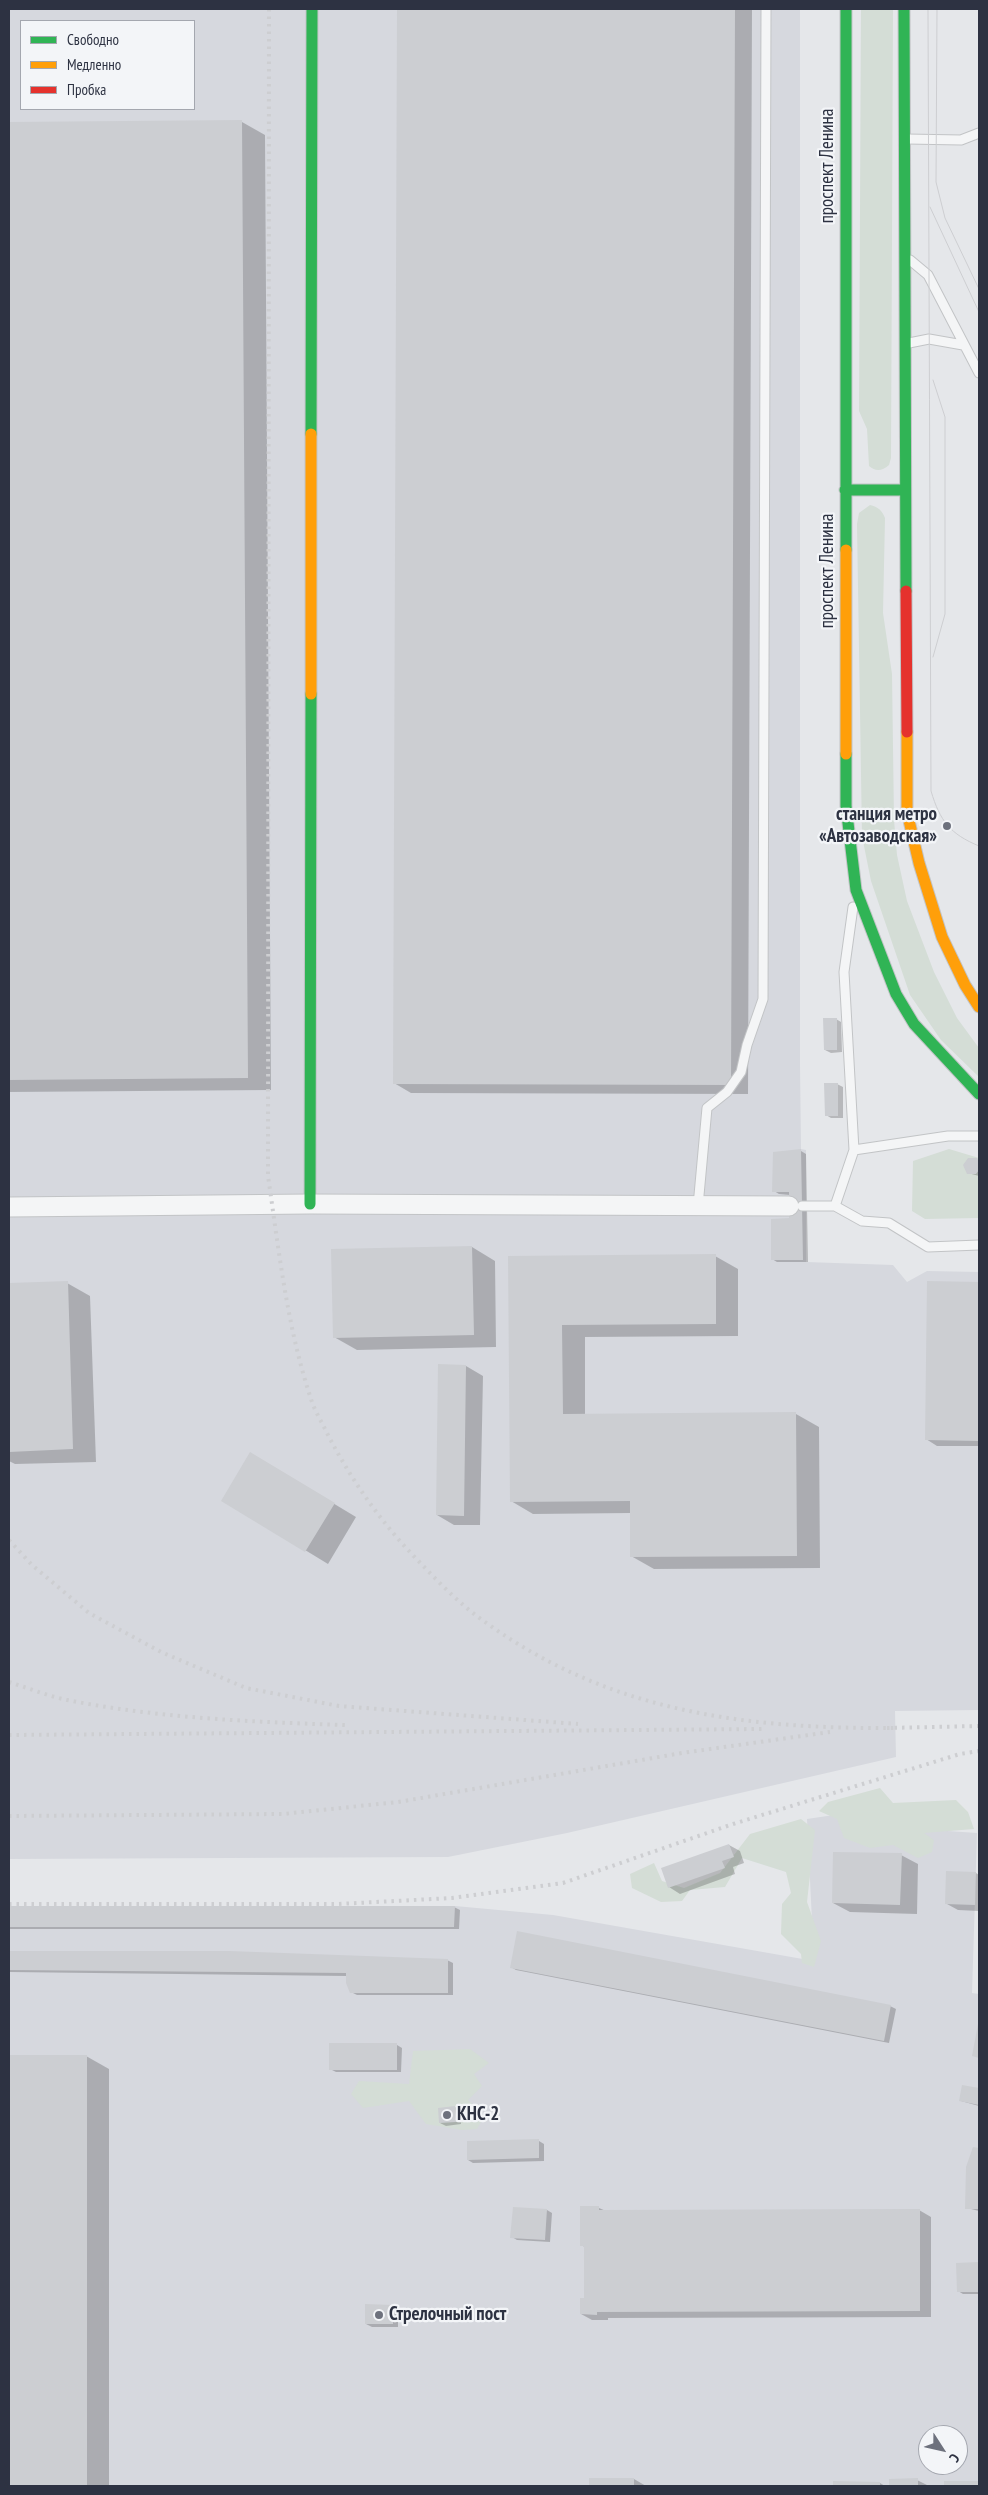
<!DOCTYPE html>
<meta charset="utf-8">
<style>
body{margin:0}
#map{position:relative;width:988px;height:2495px;overflow:hidden;background:#e5e7ea;font-family:"PT Sans Narrow",sans-serif}
canvas{display:block}
.frame{position:absolute;inset:0;border:10px solid #2d3242;pointer-events:none}
.legend{position:absolute;left:20px;top:20px;width:175px;height:90px;box-sizing:border-box;background:#f3f5f8;border:1px solid #a4a7af;margin:0;padding:6px 9px;list-style:none;font-size:15px;color:#2d3242}
.legend li{display:flex;align-items:center;gap:10px;height:25px}
.legend b{width:25px;border:1px solid #a4a7af}
.north{position:absolute;left:918px;top:2425px;width:50px;height:50px;box-sizing:border-box;background:#f3f5f8;border:1px solid #a4a7af;border-radius:50%;rotate:125deg;font-size:14px;font-weight:700;line-height:20px;text-align:center;color:#2d3242}
.north::after{content:'';display:block;margin:auto;width:18px;height:22px;background:#6d717d;clip-path:polygon(50% 0,100% 100%,50% 72%,0 100%)}
</style>
<div id="map">
<canvas width="988" height="2495"></canvas>
<div class="frame"></div>
<ul class="legend">
<li><b style="height:6px;background:#30b455"></b>Свободно</li>
<li><b style="height:6px;background:#ff9f0a"></b>Медленно</li>
<li><b style="height:6px;background:#e5322d"></b>Пробка</li>
</ul>
<div class="north">С</div>
</div>
<script>
const ctx = document.querySelector('canvas').getContext('2d');
ctx.lineJoin = 'round';
function paint(path, color) {
  ctx.fillStyle = color;
  ctx.fill(path, 'evenodd');
}
function trace(path, color, width, dash) {
  ctx.strokeStyle = color;
  ctx.lineWidth = width;
  ctx.lineCap = dash ? 'butt' : 'round';
  ctx.setLineDash(dash || []);
  ctx.stroke(path);
}
function label(font, color, halo, rows, align = 'center') {
  ctx.font = font + ' "PT Sans Narrow",sans-serif';
  ctx.lineWidth = 4.5;
  ctx.setLineDash([]);
  ctx.textBaseline = 'middle';
  ctx.strokeStyle = halo;
  ctx.fillStyle = color;
  for (const [text, x, y, turn = 0] of rows) {
    ctx.save();
    ctx.translate(x, y);
    ctx.rotate((+turn || 0) * Math.PI / 180);
    ctx.textAlign = isNaN(turn) ? turn : align;
    if (halo) ctx.strokeText(text, 0, 0);
    ctx.fillText(text, 0, 0);
    ctx.restore();
  }
}
paint(new Path2D(`
 M 9,9 L 800,9 L 800,1065 L 801,1149 L 806,1150 L 806,1262 L 893,1265 L 907,1282 L 927,1271 L 979,1272 L 979,1710 L 895,1711 L 896,1757 L 567,1833 L 448,1857 L 9,1859 ZM 21,21 L 194,21 L 194,109 L 21,109 Z
 M 888,1807 L 890,1827 L 977,1833 L 972,1993 L 979,1994 L 979,2486 L 9,2486 L 9,1906 L 455,1906 L 553,1915 L 814,1961 L 807,1819 ZM 928,2435 L 958,2435 L 958,2465 L 928,2465 Z`), '#d6d8de');
paint(new Path2D(`
 M 861,9 L 893,9 L 891,458 L 889,465 C 882,471 876,472 869,466 L 867,429 L 859,411 Z
 M 870,505 C 878,507 882,510 885,518 L 883,613 L 892,674 L 894,820 L 897,855 L 907,901 L 934,972 L 957,1018 L 979,1048 L 979,1077 L 941,1040 L 910,995 L 871,881 L 862,836 L 857,524 L 859,513 Z
 M 949,1149 L 979,1158 L 979,1218 L 925,1219 L 912,1211 L 913,1161 Z
 M 880,1788 L 893,1803 L 956,1800 L 968,1812 L 974,1829 L 924,1833 L 934,1840 L 932,1852 L 918,1858 L 893,1845 L 870,1848 L 844,1838 L 837,1819 L 819,1811 L 828,1802 Z
 M 801,1819 L 815,1830 L 807,1902 L 821,1941 L 814,1967 L 802,1963 L 801,1954 L 781,1934 L 782,1904 L 791,1893 L 786,1872 L 742,1858 L 725,1887 L 690,1890 L 682,1901 L 661,1902 L 632,1888 L 630,1874 L 654,1863 L 662,1881 L 684,1888 L 720,1873 L 750,1834 Z
 M 470,2049 L 489,2063 L 474,2074 L 482,2086 L 468,2100 L 484,2116 L 477,2129 L 462,2130 L 426,2124 L 409,2101 L 363,2108 L 351,2094 L 359,2081 L 409,2084 L 413,2051 Z`), '#d4ddd6');
paint(new Path2D(`
 M 9,9 L 203,9 L 203,10 Z
 M 398,9 L 752,9 L 748,1094 L 411,1093 L 394,1083 Z
 M 242,122 L 265,135 L 271,1090 L 9,1092 L 9,124 Z
 M 836,1019 L 841,1022 L 842,1052 L 831,1053 L 825,1050 Z
 M 837,1084 L 843,1087 L 843,1118 L 831,1118 L 826,1115 Z
 M 801,1151 L 806,1154 L 808,1262 L 777,1262 L 772,1259 L 790,1220 L 790,1195 L 779,1194 L 774,1191 Z
 M 977,1160 L 979,1161 L 979,1176 L 968,1173 Z
 M 472,1247 L 495,1261 L 496,1347 L 357,1350 L 334,1337 L 333,1250 Z
 M 715,1256 L 738,1269 L 738,1336 L 585,1337 L 585,1415 L 796,1414 L 819,1427 L 820,1568 L 654,1569 L 631,1556 L 631,1513 L 533,1514 L 511,1501 L 509,1257 Z
 M 67,1283 L 90,1296 L 96,1462 L 15,1464 L 9,1461 L 9,1285 Z
 M 928,1283 L 979,1283 L 979,1446 L 937,1446 L 926,1439 Z
 M 466,1366 L 483,1376 L 480,1525 L 454,1525 L 437,1515 Z
 M 273,1467 L 356,1517 L 328,1564 L 223,1500 Z
 M 729,1845 L 740,1851 L 744,1863 L 733,1867 L 735,1874 L 680,1894 L 669,1887 Z
 M 901,1855 L 918,1864 L 917,1914 L 850,1912 L 833,1903 Z
 M 976,1873 L 979,1875 L 979,1911 L 958,1910 L 947,1904 Z
 M 9,1907 L 454,1907 L 460,1910 L 459,1929 L 9,1929 Z
 M 9,1952 L 229,1952 L 447,1960 L 453,1963 L 453,1995 L 357,1995 L 351,1992 L 347,1976 L 9,1972 Z
 M 511,1967 L 890,2006 L 896,2009 L 889,2043 L 516,1970 Z
 M 397,2045 L 402,2048 L 401,2072 L 336,2072 L 330,2069 Z
 M 9,2056 L 86,2056 L 109,2069 L 109,2486 L 9,2486 Z
 M 963,2086 L 979,2090 L 979,2106 L 961,2101 Z
 M 455,2107 L 460,2110 L 461,2124 L 446,2126 L 440,2123 Z
 M 539,2141 L 544,2144 L 544,2161 L 473,2163 L 468,2160 Z
 M 973,2148 L 979,2149 L 979,2211 L 967,2208 Z
 M 581,2207 L 599,2208 L 606,2211 L 919,2210 L 931,2217 L 931,2317 L 608,2318 L 608,2320 L 592,2320 L 581,2314 L 585,2299 L 585,2247 L 581,2245 Z
 M 547,2210 L 552,2213 L 550,2242 L 517,2240 L 512,2237 Z
 M 957,2264 L 979,2264 L 979,2294 L 963,2294 L 958,2291 Z
 M 393,2306 L 398,2309 L 398,2327 L 372,2327 L 366,2324 Z
 M 634,2479 L 646,2486 L 590,2486 L 590,2480 Z
 M 917,2480 L 929,2486 L 890,2486 L 890,2481 Z
 M 834,2483 L 880,2483 L 885,2486 L 834,2486 Z`), '#0003');
paint(new Path2D(`
 M 397,9 L 735,9 L 731,1085 L 393,1084 Z
 M 242,120 L 248,1078 L 9,1080 L 9,122 Z
 M 823,1018 L 837,1018 L 837,1050 L 824,1050 Z
 M 824,1083 L 838,1083 L 838,1116 L 825,1116 Z
 M 801,1149 L 803,1260 L 771,1260 L 771,1219 L 789,1218 L 789,1192 L 772,1192 L 773,1152 Z
 M 968,1158 L 977,1158 L 979,1162 L 979,1170 L 976,1174 L 967,1174 L 963,1165 Z
 M 472,1246 L 474,1335 L 333,1338 L 331,1249 Z
 M 716,1254 L 716,1324 L 562,1325 L 563,1414 L 796,1412 L 797,1556 L 630,1557 L 630,1501 L 510,1502 L 508,1256 Z
 M 68,1281 L 73,1449 L 9,1452 L 9,1283 Z
 M 927,1281 L 979,1282 L 979,1441 L 925,1440 Z
 M 438,1364 L 466,1365 L 464,1516 L 436,1515 Z
 M 250,1452 L 335,1503 L 305,1552 L 221,1501 Z
 M 729,1844 L 734,1857 L 722,1861 L 725,1868 L 668,1888 L 661,1868 Z
 M 833,1852 L 902,1853 L 900,1905 L 832,1903 Z
 M 946,1871 L 976,1872 L 975,1905 L 945,1904 Z
 M 9,1906 L 455,1906 L 454,1927 L 9,1927 Z
 M 517,1931 L 891,2005 L 884,2041 L 510,1968 Z
 M 9,1951 L 229,1951 L 448,1959 L 448,1993 L 350,1993 L 346,1983 L 346,1973 L 9,1970 Z
 M 978,2024 L 979,2024 L 979,2058 L 972,2056 Z
 M 329,2043 L 397,2043 L 397,2070 L 329,2070 Z
 M 9,2055 L 87,2055 L 87,2486 L 9,2486 Z
 M 962,2085 L 979,2088 L 979,2105 L 959,2101 Z
 M 455,2106 L 456,2122 L 439,2123 L 438,2108 Z
 M 539,2139 L 539,2158 L 467,2160 L 467,2141 Z
 M 973,2147 L 979,2148 L 979,2209 L 965,2209 L 966,2167 Z
 M 580,2206 L 599,2206 L 599,2210 L 920,2209 L 920,2311 L 597,2312 L 597,2315 L 580,2314 L 580,2298 L 584,2298 L 584,2246 L 580,2246 Z
 M 513,2207 L 547,2209 L 545,2240 L 510,2238 Z
 M 979,2262 L 979,2292 L 957,2292 L 956,2263 Z
 M 365,2304 L 393,2305 L 393,2324 L 365,2324 Z
 M 589,2478 L 634,2478 L 634,2486 L 589,2486 Z
 M 918,2478 L 918,2486 L 889,2486 L 889,2479 Z
 M 833,2481 L 880,2482 L 880,2486 L 833,2486 Z
 M 944,2481 L 979,2481 L 979,2486 L 944,2486 Z`), '#ccced2');
const lane = new Path2D(`
 M 907,139 L 961,140 L 979,133
 M 910,260 L 928,275 L 979,373
 M 909,343 L 929,339 L 963,345
 M 853,907 L 844,972 L 854,1150 L 835,1206 L 862,1221 L 889,1223 L 928,1247 L 979,1245
 M 854,1150 L 948,1136 L 979,1136
 M 698,1206 L 707,1108 L 727,1092 L 741,1072 L 747,1045 L 763,999 L 766,9
 M 802,1206 L 835,1206`);
const street = new Path2D(`
 M 9,1207 L 310,1204 L 789,1206`);
const fast = new Path2D(`
 M 846,9 L 846,550
 M 904,9 L 906,591
 M 311,434 L 312,9
 M 845,490 L 905,490
 M 846,754 L 846,806 L 856,890 L 896,994 L 914,1024 L 979,1094
 M 310,1204 L 311,694`);
const slow = new Path2D(`
 M 846,550 L 846,754
 M 311,694 L 311,434
 M 907,732 L 907,812 L 919,863 L 942,937 L 965,985 L 979,1007`);
const jam = new Path2D(`
 M 906,591 L 907,732`);
trace(lane, '#c2c4c6', 11);
trace(street, '#c2c4c6', 21);
trace(fast, '#c2c4c6', 13);
trace(slow, '#c2c4c6', 13);
trace(jam, '#c2c4c6', 13);
trace(lane, '#f4f5f6', 9);
trace(street, '#f4f5f6', 19);
trace(fast, '#30b455', 11);
trace(slow, '#ff9f0a', 11);
trace(jam, '#e5322d', 11);
trace(new Path2D(`
 M 928,9 L 931,791 C 940,821 950,834 979,846
 M 937,9 L 936,182 L 945,218 L 979,289
 M 930,207 L 979,312
 M 933,657 L 945,614 L 945,417 L 933,380`), '#cdced1', 1);
trace(new Path2D(`
 M 269,9 L 268,1176 C 279,1251 287,1327 311,1399 C 314,1409 320,1419 325,1429 C 347,1473 375,1514 408,1550 C 433,1576 458,1604 488,1624 C 611,1712 746,1729 894,1728
 M 9,1540 L 32,1565 L 89,1613 L 161,1652 L 246,1688 L 339,1706 L 578,1724
 M 9,1682 C 28,1688 48,1696 67,1700 C 158,1718 252,1722 345,1725
 M 887,1728 L 979,1726
 M 9,1735 L 762,1729
 M 9,1816 L 283,1814 L 398,1802 L 682,1753 L 830,1732
 M 9,1904 L 338,1904 L 452,1898 L 563,1883 L 733,1824 L 960,1754 L 979,1751`), '#cdced1', 4, [2.5, 5]);
for (const [x, y, r, color] of [
 [947,826,5,"#6d717d"],
 [447,2115,5,"#6d717d"],
 [379,2315,5,"#6d717d"]
]) {
  const dot = new Path2D();
  dot.arc(x, y, r, 0, 2 * Math.PI);
  ctx.fillStyle = color;
  ctx.fill(dot);
  trace(dot, '#f3f5f8', 2);
}
label('19px', '#2d3242', '#f3f5f8', [
 ["проспект Ленина",828,166,-90],
 ["проспект Ленина",828,571,-90]
]);
label('bold 19px', '#2d3242', '#f3f5f8', [
 ["станция метро",937,815,"right"],
 ["«Автозаводская»",937,837,"right"],
 ["КНС-2",457,2115],
 ["Стрелочный пост",389,2315]
], 'left');
</script>
